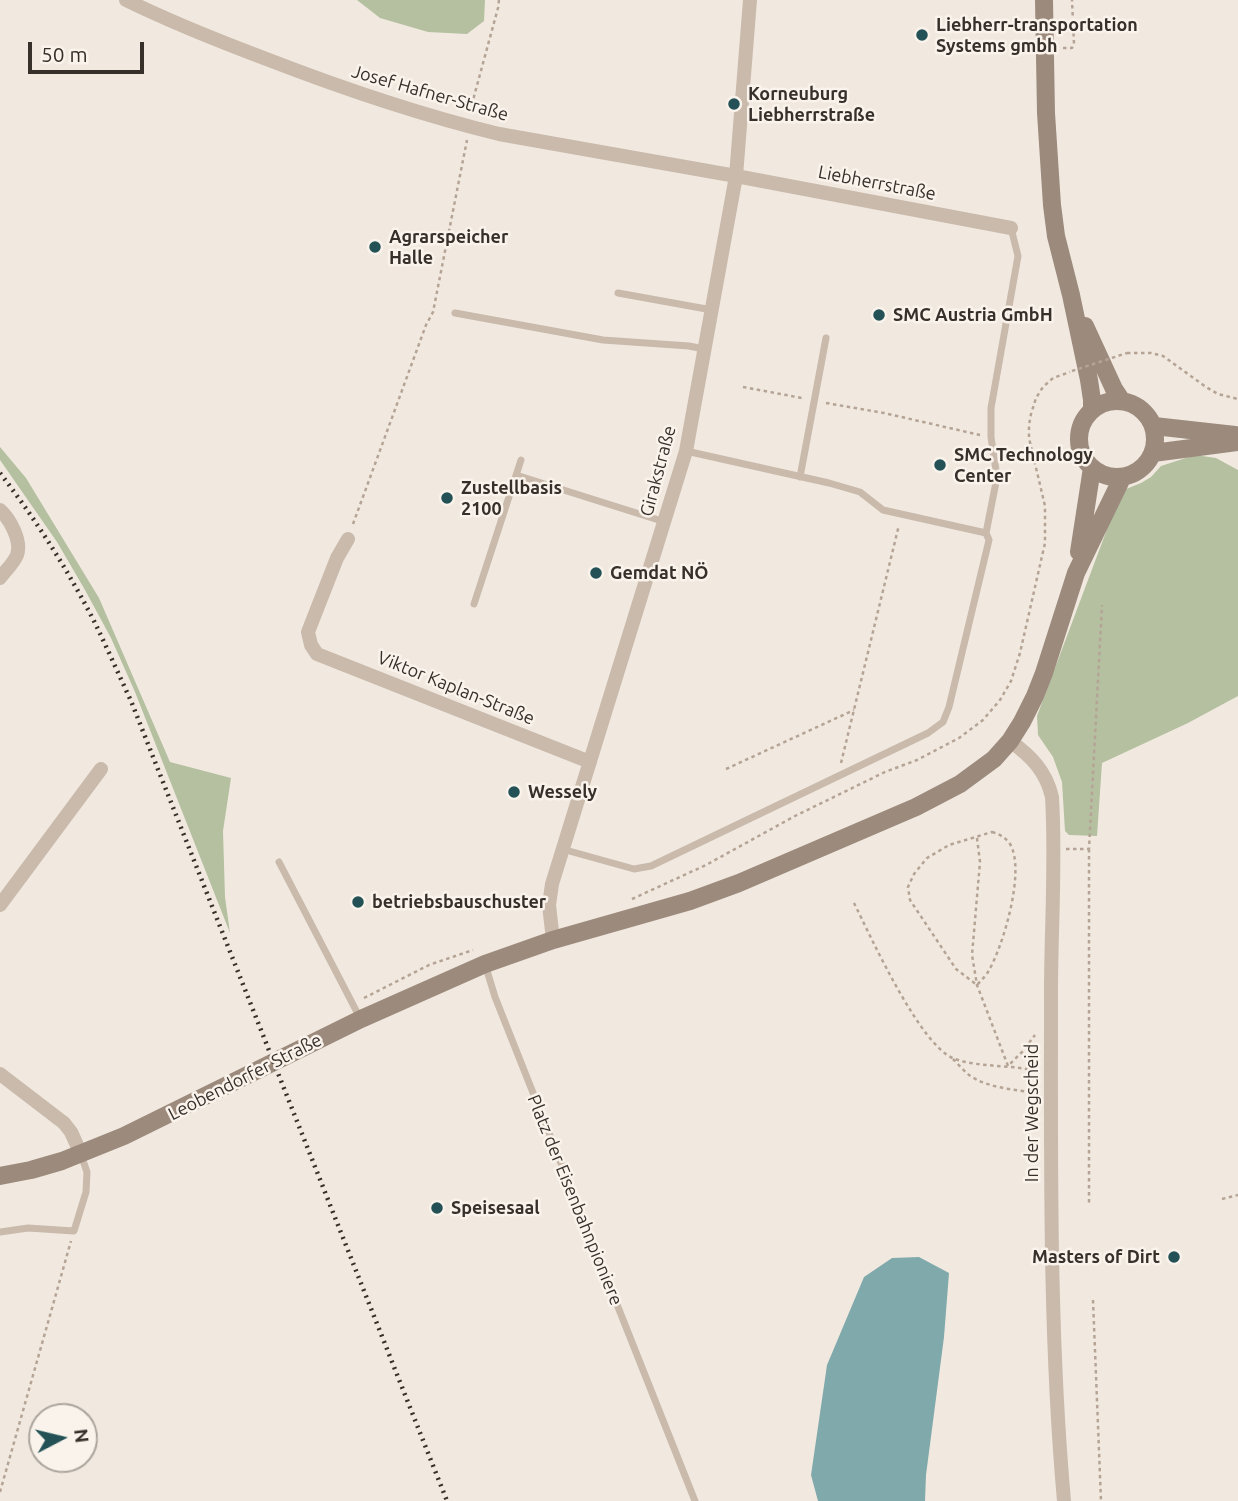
<!DOCTYPE html>
<meta charset="utf-8">
<style>
body{margin:0}
#map{position:relative;width:1238px;height:1501px;overflow:hidden;background:#f1e9df;font-family:Ubuntu,sans-serif}
canvas{display:block}
.north{position:absolute;left:28px;top:1403px;width:70px;height:70px;box-sizing:border-box;background:#f9f3ec;border:2px solid #aba59e;border-radius:50%;rotate:83deg;font-size:19px;font-weight:700;line-height:28px;text-align:center;color:#372f2a}
.north::after{content:'';display:block;margin:auto;width:24px;height:32px;background:#235156;clip-path:polygon(50% 0,100% 100%,50% 72%,0 100%)}
.scale{position:absolute;left:28px;top:42px;width:116px;height:32px;box-sizing:border-box;border:4px solid #372f2a;border-top:0;padding-left:9px;font-size:21px;line-height:24px;white-space:nowrap;color:#372f2a;-webkit-text-stroke:5px #f9f3ec;paint-order:stroke}
</style>
<div id="map">
<canvas width="1238" height="1501"></canvas>
<div class="north">N</div>
<div class="scale">50 m</div>
</div>
<script>
const ctx = document.querySelector('canvas').getContext('2d');
ctx.lineJoin = 'round';
function paint(path, color) {
  ctx.fillStyle = color;
  ctx.fill(path, 'evenodd');
}
function trace(path, color, width, dash) {
  ctx.strokeStyle = color;
  ctx.lineWidth = width;
  ctx.lineCap = dash ? 'butt' : 'round';
  ctx.setLineDash(dash || []);
  ctx.stroke(path);
}
function label(font, color, halo, rows, align = 'center') {
  ctx.font = font + ' Ubuntu,sans-serif';
  ctx.lineWidth = 5;
  ctx.setLineDash([]);
  ctx.textBaseline = 'middle';
  ctx.strokeStyle = halo;
  ctx.fillStyle = color;
  for (const [text, x, y, turn = 0] of rows) {
    ctx.save();
    ctx.translate(x, y);
    ctx.rotate((+turn || 0) * Math.PI / 180);
    ctx.textAlign = isNaN(turn) ? turn : align;
    if (halo) ctx.strokeText(text, 0, 0);
    ctx.fillText(text, 0, 0);
    ctx.restore();
  }
}
paint(new Path2D(`
 M 357,0 L 485,0 L 484,21 L 467,34 L 428,32 L 380,18 Z
 M 0,447 L 26,478 L 99,598 L 170,762 L 231,778 L 223,831 L 225,897 L 230,933 L 135,692 L 111,638 L 85,590 L 57,542 L 0,460 Z
 M 1195,455 L 1216,458 L 1238,470 L 1238,696 L 1188,723 L 1102,763 L 1097,836 L 1069,835 L 1065,831 L 1062,782 L 1053,757 L 1038,735 L 1037,716 L 1115,508 L 1126,489 L 1141,483 L 1151,477 L 1161,466 Z`), '#b4c0a0');
paint(new Path2D(`
 M 919,1257 L 949,1273 L 944,1337 L 926,1475 L 925,1501 L 818,1501 L 811,1475 L 827,1365 L 864,1277 L 892,1258 Z`), '#80a9ac');
trace(new Path2D(`
 M 1063,48 L 1072,48 L 1074,44 L 1072,0
 M 472,112 L 473,100 L 498,8 L 499,0
 M 1127,353 L 1151,353 L 1163,356 L 1206,387 L 1218,394 L 1238,399
 M 743,387 L 802,398
 M 826,403 L 884,413 L 980,435
 M 353,524 L 426,325 L 433,312 L 467,140
 M 841,763 L 899,525
 M 726,769 L 854,710
 M 992,832 C 999,834 1005,837 1010,844 C 1026,870 1003,947 988,972 C 985,977 981,980 977,985 L 956,969 L 910,900 L 908,887 L 914,874 L 927,858 L 949,845 Z
 M 977,838 L 980,862 L 972,955 L 977,985 L 1008,1066 L 1023,1051 L 1035,1035
 M 1066,849 L 1089,849 L 1102,605
 M 1089,849 L 1089,1203
 M 632,899 L 706,865 L 795,816 L 885,772 L 917,760 L 959,738 L 983,720 L 1000,700 L 1011,681 L 1020,653 L 1045,543 L 1045,506 L 1029,438 L 1029,425 L 1031,414 L 1036,398 L 1043,387 L 1053,378 L 1070,372
 M 854,903 C 871,937 921,1048 955,1059 C 981,1068 1009,1064 1035,1071
 M 364,998 L 429,965 L 473,950
 M 953,1059 C 958,1064 963,1070 969,1075 C 987,1088 1016,1090 1038,1093
 M 1222,1199 L 1238,1195
 M 1093,1300 L 1101,1501
 M 0,1492 L 71,1241`), '#b5a496', 2.5, [3.5, 3.5]);
trace(new Path2D(`
 M 618,293 L 712,310
 M 455,313 L 603,340 L 689,346 L 704,349
 M 516,475 L 665,522
 M 800,477 L 826,338
 M 986,533 L 997,477 L 991,437 L 991,408 L 1018,256 L 1011,228
 M 474,604 L 521,460
 M 562,849 L 634,869 L 651,866 L 928,733 L 943,722 L 949,707 L 989,540 L 986,533 L 883,510 L 860,492 L 829,483 L 686,451
 M 279,862 L 360,1018
 M 485,964 L 495,997 L 695,1501
 M 0,1232 L 28,1228 L 74,1231 L 86,1192 L 87,1172 L 81,1155`), '#c9baac', 7);
trace(new Path2D(`
 M 126,0 C 173,23 221,42 269,60 C 344,89 421,115 499,134 L 736,176 L 1011,228
 M 0,510 C 10,519 22,541 17,555 C 14,563 5,571 0,578
 M 348,539 L 337,558 L 308,632 L 311,645 L 317,654 L 590,762
 M 1010,741 C 1031,756 1046,771 1052,797 C 1056,862 1051,928 1051,993 C 1051,1162 1049,1332 1064,1501
 M 0,905 L 101,769
 M 553,940 L 549,905 L 552,884 L 686,451 L 736,176 L 750,0
 M 0,1074 L 64,1123 L 71,1132 L 81,1154`), '#c9baac', 14);
trace(new Path2D(`
 M 1044,0 L 1046,113 L 1052,205 L 1056,236 L 1071,295 L 1089,380 L 1092,400 L 1092,410
 M 1085,326 L 1114,389 L 1122,401
 M1079 439a38 38 0 1 1 76 0a38 38 0 1 1-76 0Z
 M 1154,426 L 1235,435
 M 1153,453 L 1238,442
 M 1079,552 L 1092,468
 M 0,1176 L 31,1170 L 62,1161 L 124,1136 L 361,1019 L 485,964 L 553,940 L 690,901 L 739,883 L 916,807 L 960,784 L 994,759 L 1010,741 L 1022,722 L 1035,696 L 1044,673 L 1076,573 L 1122,478`), '#9c8a7d', 18);
trace(new Path2D(`
 M 0,473 C 36,520 68,570 95,623 C 107,648 119,675 131,701 L 447,1501`), '#372f2a', 4.5, [2, 5]);
trace(new Path2D(`
 M 1072,371 L 1127,353`), '#b5a496', 2.5, [3.5, 3.5]);
for (const [x, y, r, color] of [
 [922,35,7,"#235156"],
 [734,104,7,"#235156"],
 [375,247,7,"#235156"],
 [879,315,7,"#235156"],
 [940,465,7,"#235156"],
 [447,498,7,"#235156"],
 [596,573,7,"#235156"],
 [514,792,7,"#235156"],
 [358,902,7,"#235156"],
 [437,1208,7,"#235156"],
 [1174,1257,7,"#235156"]
]) {
  const dot = new Path2D();
  dot.arc(x, y, r, 0, 2 * Math.PI);
  ctx.fillStyle = color;
  ctx.fill(dot);
  trace(dot, '#f9f3ec', 2.5);
}
label('bold 18px', '#372f2a', '#f9f3ec', [
 ["Liebherr-transportation",936,25],
 ["Systems gmbh",936,46],
 ["Korneuburg",748,94],
 ["Liebherrstraße",748,115],
 ["Agrarspeicher",389,237],
 ["Halle",389,258],
 ["SMC Austria GmbH",893,315],
 ["SMC Technology",954,455],
 ["Center",954,476],
 ["Zustellbasis",461,488],
 ["2100",461,509],
 ["Gemdat NÖ",610,573],
 ["Wessely",528,792],
 ["betriebsbauschuster",372,902],
 ["Speisesaal",451,1208],
 ["Masters of Dirt",1160,1257,"right"]
], 'left');
label('18px', '#372f2a', '#f9f3ec', [
 ["Josef Hafner-Straße",430,93,16],
 ["Liebherrstraße",877,183,11],
 ["Girakstraße",658,471,-75],
 ["Viktor Kaplan-Straße",456,688,22],
 ["Leobendorfer Straße",245,1077,-27],
 ["In der Wegscheid",1032,1113,-90],
 ["Platz der Eisenbahnpioniere",575,1200,68]
]);
</script>
